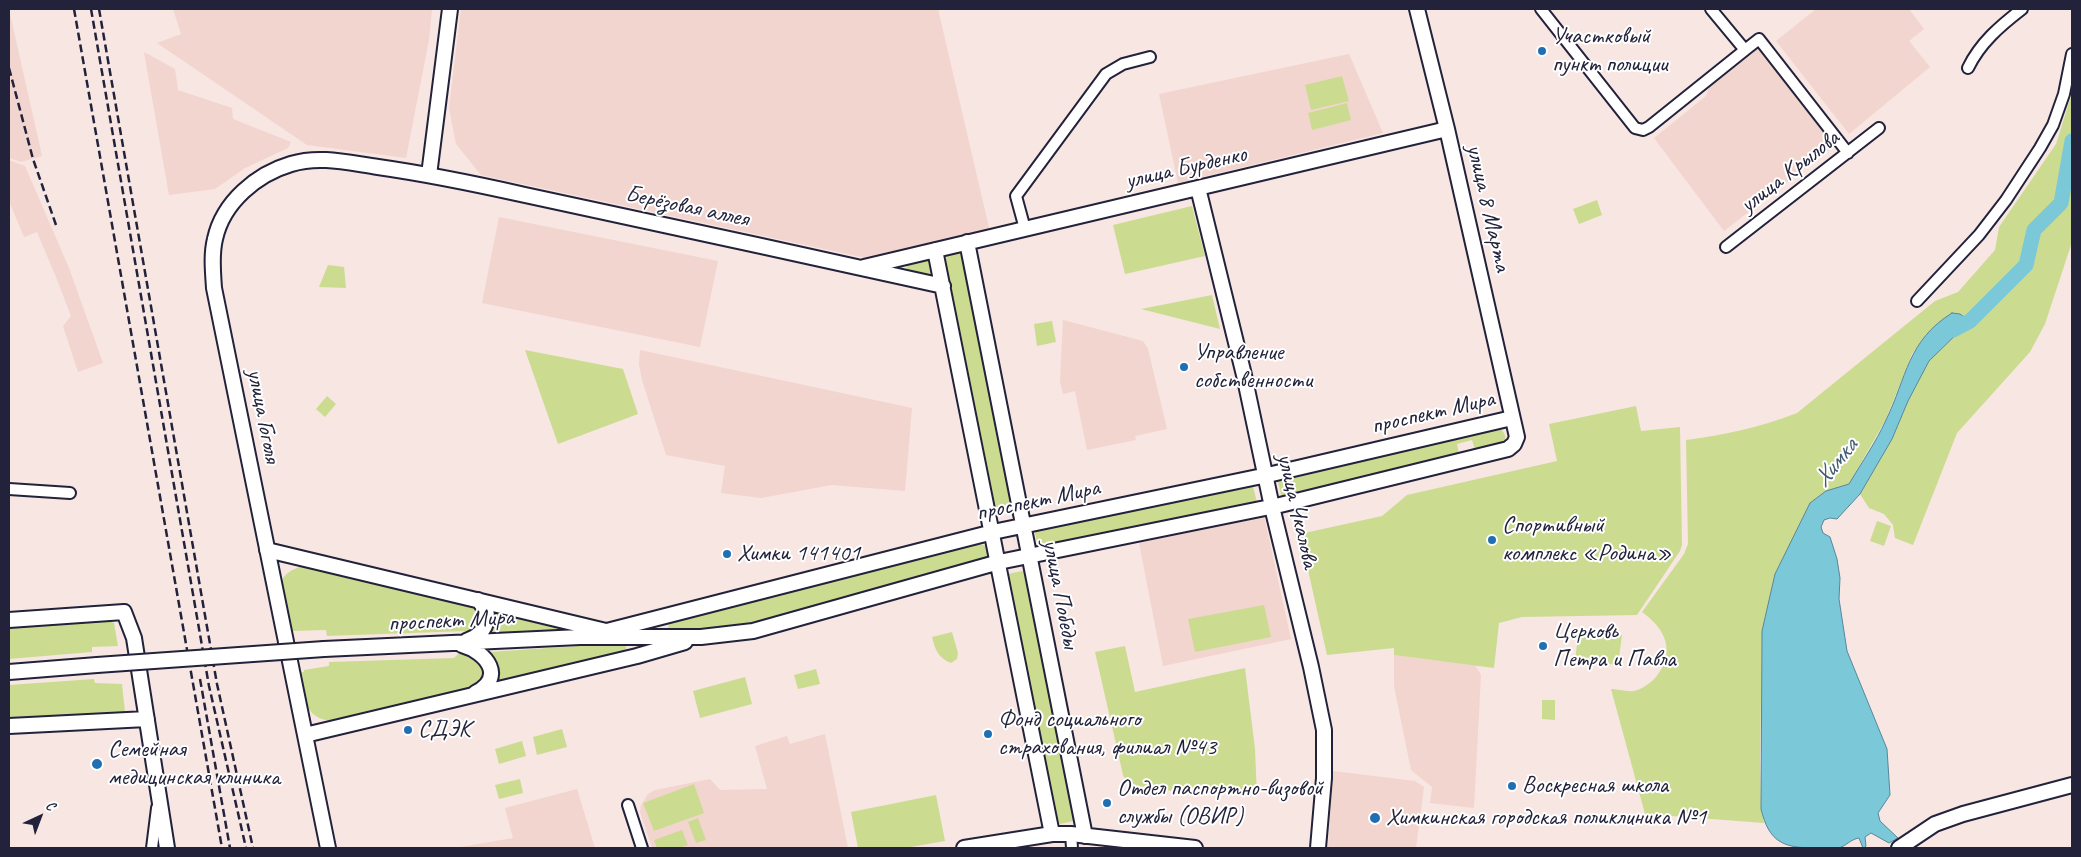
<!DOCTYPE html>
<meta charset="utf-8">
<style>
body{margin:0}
#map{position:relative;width:2081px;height:857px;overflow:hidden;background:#f7e6e2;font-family:Caveat,sans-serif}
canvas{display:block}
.frame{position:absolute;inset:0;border:10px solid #22223b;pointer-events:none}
.north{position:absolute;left:15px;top:792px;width:50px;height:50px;-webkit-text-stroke:4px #fff;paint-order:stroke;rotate:43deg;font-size:14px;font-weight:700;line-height:20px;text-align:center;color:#22223b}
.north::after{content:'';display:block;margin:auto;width:18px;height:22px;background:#22223b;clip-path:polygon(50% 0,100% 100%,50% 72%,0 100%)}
</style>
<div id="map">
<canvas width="2081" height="857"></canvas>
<div class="frame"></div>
<div class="north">С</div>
</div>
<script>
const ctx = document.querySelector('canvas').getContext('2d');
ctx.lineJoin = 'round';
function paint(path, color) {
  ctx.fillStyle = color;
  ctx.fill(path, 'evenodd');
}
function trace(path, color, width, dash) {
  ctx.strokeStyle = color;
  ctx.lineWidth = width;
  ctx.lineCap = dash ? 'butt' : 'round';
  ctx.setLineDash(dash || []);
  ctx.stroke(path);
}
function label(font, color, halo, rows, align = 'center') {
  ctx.font = font + ' Caveat,sans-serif';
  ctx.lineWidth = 4;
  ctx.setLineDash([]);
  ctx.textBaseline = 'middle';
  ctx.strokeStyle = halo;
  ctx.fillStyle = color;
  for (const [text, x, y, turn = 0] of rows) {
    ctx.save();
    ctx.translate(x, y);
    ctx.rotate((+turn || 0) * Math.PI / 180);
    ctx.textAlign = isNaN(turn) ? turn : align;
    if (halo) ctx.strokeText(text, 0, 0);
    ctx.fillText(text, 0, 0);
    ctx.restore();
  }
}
paint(new Path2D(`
 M 9,9 L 42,156 L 21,162 L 9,158 Z
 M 173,9 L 432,9 L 429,40 L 406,158 L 307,145 L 157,43 L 181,34 Z
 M 461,9 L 938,9 L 990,232 L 875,260 L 481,175 L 456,144 L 449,108 Z
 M 1816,9 L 1909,9 L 1924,29 L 1909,41 L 1930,67 L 1849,134 L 1776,41 Z
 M 1758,49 L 1834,146 L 1724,231 L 1654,138 L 1706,96 L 1709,88 Z
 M 144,52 L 175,69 L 178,90 L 232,108 L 233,119 L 291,142 L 288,148 L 245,168 L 215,189 L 169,195 Z
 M 1349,54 L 1383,133 L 1178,183 L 1159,94 Z
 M 9,160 L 25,166 L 69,268 L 103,363 L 78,372 L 63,326 L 71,316 L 56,277 L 37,232 L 24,237 L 9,201 Z
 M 499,217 L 718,261 L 700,347 L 482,303 Z
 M 1063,320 L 1143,341 L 1148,349 L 1167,429 L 1135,436 L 1136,440 L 1087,450 L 1075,391 L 1063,394 L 1060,381 Z
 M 640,350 L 912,408 L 905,491 L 832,485 L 761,498 L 721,493 L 725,466 L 666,455 L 642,380 L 639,364 Z
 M 1264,516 L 1291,639 L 1163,666 L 1139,543 Z
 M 1394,655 L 1475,665 L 1481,675 L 1474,808 L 1430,803 L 1432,787 L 1411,770 L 1394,686 Z
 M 825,734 L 848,848 L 652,848 L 640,812 L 641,805 L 648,794 L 655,790 L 710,779 L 720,790 L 767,789 L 755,746 L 787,736 L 790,744 Z
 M 1333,771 L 1415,781 L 1424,787 L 1416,848 L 1328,848 Z
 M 577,789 L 595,848 L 455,848 L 513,838 L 505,808 Z`), '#f2d5ce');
paint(new Path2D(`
 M 1342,76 L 1349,101 L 1311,110 L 1305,85 Z
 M 2072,93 L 2072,242 L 2045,324 L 2030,352 L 1957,433 L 1913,545 L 1895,538 L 1893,525 L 1884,514 L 1869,508 L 1860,494 L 1892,439 L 1908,401 L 1929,361 L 1970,321 L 1960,314 L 1926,335 L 1912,354 L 1886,419 L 1849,484 L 1826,491 L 1810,503 L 1775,574 L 1762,631 L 1760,761 L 1761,809 L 1764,823 L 1645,814 L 1611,689 C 1617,689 1627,692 1634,691 C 1641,690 1652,682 1656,677 C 1676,652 1666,629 1642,612 L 1684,554 L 1688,544 L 1686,440 C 1724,435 1761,427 1797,413 L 1935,301 L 1958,292 L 1995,250 L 1999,227 L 2056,144 Z
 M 1347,103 L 1351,120 L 1312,130 L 1308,113 Z
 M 1597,200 L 1602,215 L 1579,224 L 1573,209 Z
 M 1192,206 L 1205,256 L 1125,274 L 1113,225 Z
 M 959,253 L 965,256 L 1016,508 L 996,512 L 945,260 L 948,255 Z
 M 930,257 L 934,268 L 929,278 L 907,273 L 906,263 Z
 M 328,265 L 344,267 L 346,288 L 319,287 Z
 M 1212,295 L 1220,329 L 1141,309 Z
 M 1052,321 L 1056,342 L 1037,346 L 1034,324 Z
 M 525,350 L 623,369 L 638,414 L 558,444 Z
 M 327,396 L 336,404 L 325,417 L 316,409 Z
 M 1636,406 L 1641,431 L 1680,427 L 1682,545 L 1680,551 L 1637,615 L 1522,617 L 1499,623 L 1494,668 L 1394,655 L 1394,648 L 1327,655 L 1300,534 L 1382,516 L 1407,495 L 1557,461 L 1549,424 Z
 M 1498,427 C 1506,433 1507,437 1503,446 L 1476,453 L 1472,440 L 1457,444 L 1459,454 L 1282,498 L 1278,482 Z
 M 1252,483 L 1258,506 L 1039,551 L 1034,529 Z
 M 1877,521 L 1891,526 L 1884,546 L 1870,541 Z
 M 975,544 L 984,545 L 987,548 L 988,558 L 984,562 L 726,629 L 670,631 L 668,629 L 669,623 Z
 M 302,566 L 311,566 L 473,604 L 479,611 C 481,621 477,629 466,631 L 327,636 L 326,630 L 291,631 L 281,583 C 283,574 293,569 302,566 Z
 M 1028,570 L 1077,815 L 1074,821 L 1060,824 L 1056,820 L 1007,574 Z
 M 1264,605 L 1271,637 L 1195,652 L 1188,619 Z
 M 489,610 L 577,629 L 486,635 Z
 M 105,619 L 114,623 L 118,646 L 92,647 L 92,652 L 9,659 L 9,625 Z
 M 1579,630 L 1622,635 L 1618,665 L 1575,660 Z
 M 952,632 L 958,653 L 957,659 L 951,663 C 938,658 935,649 932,637 Z
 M 623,643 L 626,645 L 626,653 L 497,683 C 496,668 502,665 489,652 Z
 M 1125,646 L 1135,692 L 1245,668 L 1255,749 L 1257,796 L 1188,788 L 1187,793 L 1132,785 L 1126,781 L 1123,775 L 1095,652 Z
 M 461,651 C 480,658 490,666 478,686 L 332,721 C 304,719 303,695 297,673 L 304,672 L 304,670 L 329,666 L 329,662 L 454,658 Z
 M 816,669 L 820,684 L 798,689 L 794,675 Z
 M 745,677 L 752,704 L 700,718 L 693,691 Z
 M 94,679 L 95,683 L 122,684 L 125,712 L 120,716 L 9,721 L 9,685 Z
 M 1542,700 L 1555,700 L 1555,720 L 1542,719 Z
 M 562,729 L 567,747 L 537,755 L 533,737 Z
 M 522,741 L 526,756 L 499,764 L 495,749 Z
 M 520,779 L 523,793 L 499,799 L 495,785 Z
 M 694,784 L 704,813 L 654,831 L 643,803 Z
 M 936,795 L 945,841 L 905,848 L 858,848 L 851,812 Z
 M 698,818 L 706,840 L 696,843 L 688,822 Z
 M 682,830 L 688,845 L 678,848 L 657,848 L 654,840 Z`), '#cbdc91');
const water = new Path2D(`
 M 1952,313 L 1960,314 L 1970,321 L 1929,361 L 1908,401 L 1892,439 L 1860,494 L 1837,519 L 1830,518 L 1824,520 L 1821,527 L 1823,533 L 1830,537 L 1837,559 L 1840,578 L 1839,599 L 1847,651 L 1887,749 L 1890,795 L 1878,813 L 1880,821 L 1898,838 L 1889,843 L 1871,833 L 1865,837 L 1866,846 L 1864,848 L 1863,848 L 1859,838 C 1851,839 1845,847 1838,848 C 1831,849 1822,848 1815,848 C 1783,848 1769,842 1761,809 L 1762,631 L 1775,574 L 1810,503 L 1826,491 L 1849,484 C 1862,462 1876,442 1886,420 C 1907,377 1907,341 1952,313 Z`);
paint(water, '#7ac8d8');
trace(water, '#578699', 1);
trace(new Path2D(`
 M 1953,330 L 1970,321 L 2026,265 L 2034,230 L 2061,203 L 2072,141`), '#7ac8d8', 15);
const street = new Path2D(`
 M 1541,9 L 1635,128 L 1643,130 L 1649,127 L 1745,50
 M 1711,9 L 1745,50 L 1759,39 L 1848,153
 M 1968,68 C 1980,43 2000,26 2022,9
 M 1025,229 L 1016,196 L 1106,74 L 1123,64 L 1150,57
 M 1726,247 L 1879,128
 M 1917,301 L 1979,235 L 2006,200 L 2040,148 L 2053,125 L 2064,94 L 2072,54
 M 9,489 L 70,493
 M 628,805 L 642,848
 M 1071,834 L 1072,848
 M 152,848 L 157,808`);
const secondary = new Path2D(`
 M 429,175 L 450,9
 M 1198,188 L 1244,375 L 1272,507 L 1311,667 L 1324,730 L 1324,778 L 1318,848
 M 967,242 L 1085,836
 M 935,250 L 1052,834
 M 864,267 L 1447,129
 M 267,550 L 606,631
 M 9,620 L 124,612 L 134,638 L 167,848
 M 603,632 L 993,532 L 1272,474 L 1512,418
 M 466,641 C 480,636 490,626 486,610 L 478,600
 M 462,645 C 487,652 506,678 475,693
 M 324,649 L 580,637 L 701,637 L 753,631 L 999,562 L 1280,505 L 1508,449 L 1514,444 L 1517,437 L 1447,129 L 1417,9
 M 9,672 L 97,665
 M 9,726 L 147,719
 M 305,735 L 637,656 L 685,642
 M 328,848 L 214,288 C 213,272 211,255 215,239 C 223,202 257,174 291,164 C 320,155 349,163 378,167 C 427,174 476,184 525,195 C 664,225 804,255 943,286
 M 964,848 L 1052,834 L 1071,834 L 1195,848
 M 1899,848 L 1935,824 L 1963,814 L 2072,785`);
trace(street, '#22223b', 14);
trace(secondary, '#22223b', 18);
trace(street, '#fff', 10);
trace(secondary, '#fff', 14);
trace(new Path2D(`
 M 74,9 L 222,848
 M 91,9 L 209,686 L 246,848
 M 99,9 L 217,684 L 253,848
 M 9,68 L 33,159 L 56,225
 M 200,679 L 230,848`), '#22223b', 2.5, [8, 4]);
const secondaryBridge = new Path2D(`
 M 97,665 L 324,649`);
trace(secondaryBridge, '#22223b', 18, []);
trace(secondaryBridge, '#fff', 14);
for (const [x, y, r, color] of [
 [1542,51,5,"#1f6fb2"],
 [1184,367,5,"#1f6fb2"],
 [1492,540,5,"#1f6fb2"],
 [727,554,5,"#1f6fb2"],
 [1543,646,5,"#1f6fb2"],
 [408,730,5,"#1f6fb2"],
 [988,734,5,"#1f6fb2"],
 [97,764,6,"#1f6fb2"],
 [1512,786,5,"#1f6fb2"],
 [1107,803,5,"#1f6fb2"],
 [1375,818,6,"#1f6fb2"]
]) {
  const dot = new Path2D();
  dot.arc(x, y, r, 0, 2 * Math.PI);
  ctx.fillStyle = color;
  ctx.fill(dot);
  trace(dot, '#fff', 2);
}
label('24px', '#22223b', '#fff', [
 ["Участковый",1552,37],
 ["пункт полиции",1552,65],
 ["Управление",1194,353],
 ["собственности",1194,381],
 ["Спортивный",1502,526],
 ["комплекс «Родина»",1502,554],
 ["Химки 141401",737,554],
 ["Церковь",1553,632],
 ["Петра и Павла",1553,660],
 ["Фонд социального",998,720],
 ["страхования, филиал №43",998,748],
 ["СДЭК",418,730],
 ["Семейная",108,750],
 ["медицинская клиника",108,778],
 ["Воскресная школа",1522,786],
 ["Отдел паспортно-визовой",1117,789],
 ["службы (ОВИР)",1117,817],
 ["Химкинская городская поликлиника №1",1386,818]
], 'left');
label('24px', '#22223b', '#fff', [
 ["улица Бурденко",1186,168,-13],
 ["улица Крылова",1790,172,-38],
 ["Берёзовая аллея",687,207,12],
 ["улица 8 Марта",1488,208,77],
 ["проспект Мира",1433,413,-13],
 ["улица Гоголя",263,416,79],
 ["проспект Мира",1038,501,-12],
 ["улица Чкалова",1297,511,77],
 ["улица Победы",1060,594,79],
 ["проспект Мира",451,621,-3]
]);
label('italic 25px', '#415c72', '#fff', [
 ["Химка",1836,463,-51]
]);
</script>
